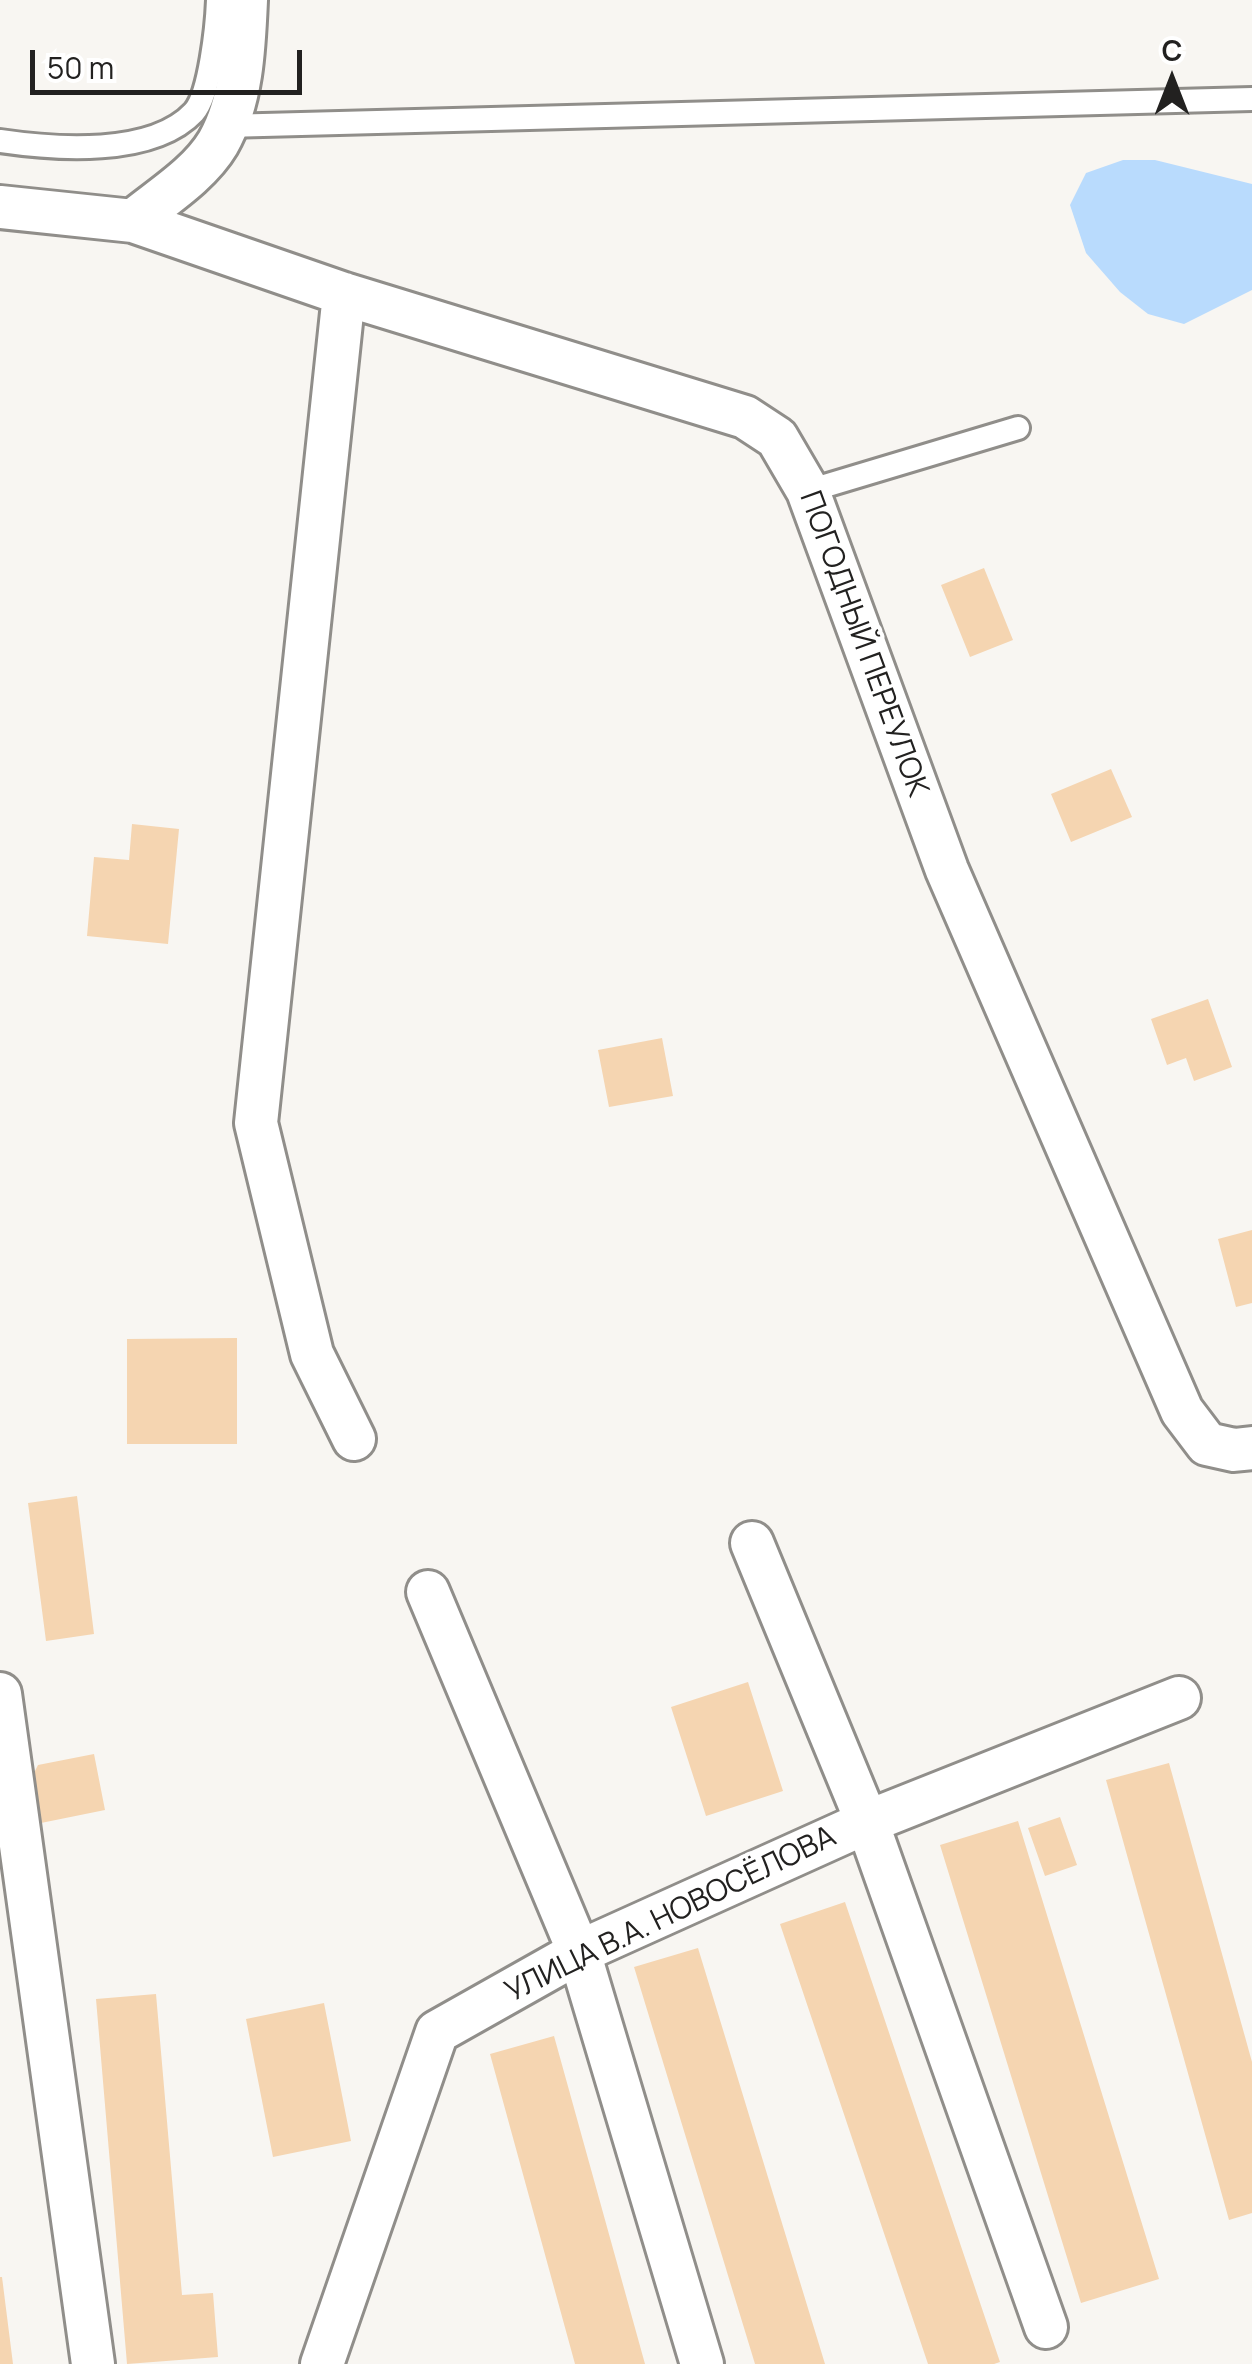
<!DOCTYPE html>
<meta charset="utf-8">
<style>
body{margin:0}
#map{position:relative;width:1252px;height:2364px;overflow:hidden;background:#f8f6f2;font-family:Manrope,sans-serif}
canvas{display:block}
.north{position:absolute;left:1122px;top:30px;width:100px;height:100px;-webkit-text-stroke:8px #fff;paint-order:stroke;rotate:0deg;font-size:28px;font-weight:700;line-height:40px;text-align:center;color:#222120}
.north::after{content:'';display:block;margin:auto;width:35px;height:45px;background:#222120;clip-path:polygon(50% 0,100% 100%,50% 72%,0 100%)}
.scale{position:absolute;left:30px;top:50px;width:272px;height:45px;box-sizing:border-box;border:5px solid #222120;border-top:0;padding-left:12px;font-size:30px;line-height:35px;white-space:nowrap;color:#222120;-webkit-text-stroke:8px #fff;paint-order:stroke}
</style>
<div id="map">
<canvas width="1252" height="2364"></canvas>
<div class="north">С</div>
<div class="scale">50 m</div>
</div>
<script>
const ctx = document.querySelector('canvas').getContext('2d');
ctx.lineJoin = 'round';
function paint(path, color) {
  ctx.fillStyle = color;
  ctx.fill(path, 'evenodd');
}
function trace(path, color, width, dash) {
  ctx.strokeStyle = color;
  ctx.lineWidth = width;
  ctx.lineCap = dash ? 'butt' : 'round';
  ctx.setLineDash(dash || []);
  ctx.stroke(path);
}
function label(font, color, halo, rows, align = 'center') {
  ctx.font = font + ' Manrope,sans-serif';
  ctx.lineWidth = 8;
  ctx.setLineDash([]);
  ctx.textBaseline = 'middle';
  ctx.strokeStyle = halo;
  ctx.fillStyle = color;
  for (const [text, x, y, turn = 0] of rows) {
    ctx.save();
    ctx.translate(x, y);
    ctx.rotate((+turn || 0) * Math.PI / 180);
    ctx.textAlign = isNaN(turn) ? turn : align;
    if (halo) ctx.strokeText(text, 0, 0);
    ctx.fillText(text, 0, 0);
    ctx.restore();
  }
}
paint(new Path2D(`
 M 1123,160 L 1155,160 L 1252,184 L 1252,290 L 1184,324 L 1148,314 L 1120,292 L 1086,253 L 1070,205 L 1086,173 Z`), '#b9dbfd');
paint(new Path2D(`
 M 984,568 L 1013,640 L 970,657 L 941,585 Z
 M 1111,769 L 1132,817 L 1071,842 L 1051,794 Z
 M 132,824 L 179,829 L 168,944 L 87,936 L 94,857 L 129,860 Z
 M 1208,999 L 1232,1067 L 1194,1081 L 1186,1058 L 1167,1065 L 1151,1019 Z
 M 662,1038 L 673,1096 L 609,1107 L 598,1050 Z
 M 1252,1230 L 1252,1303 L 1236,1307 L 1218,1239 Z
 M 237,1338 L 237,1444 L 127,1444 L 127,1339 Z
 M 77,1496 L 94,1634 L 46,1641 L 28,1503 Z
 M 748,1682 L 783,1791 L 706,1816 L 671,1707 Z
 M 94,1754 L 105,1810 L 36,1824 L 28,1785 L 38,1765 Z
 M 1169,1763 L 1252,2062 L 1252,2213 L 1229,2220 L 1106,1780 Z
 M 1060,1817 L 1077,1865 L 1045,1876 L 1028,1828 Z
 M 1018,1821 L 1159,2279 L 1081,2303 L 940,1845 Z
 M 845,1902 L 1000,2362 L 994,2364 L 928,2364 L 780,1924 Z
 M 698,1948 L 825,2364 L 755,2364 L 634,1967 Z
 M 156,1994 L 182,2295 L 213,2293 L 218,2357 L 127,2364 L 96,1999 Z
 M 324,2003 L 351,2141 L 273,2157 L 246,2019 Z
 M 554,2036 L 645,2364 L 575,2364 L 490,2054 Z
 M 0,2277 L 2,2277 L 13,2364 L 0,2364 Z`), '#f5d5b1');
const lane = new Path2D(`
 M 225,126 L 1252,99
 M 0,141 C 54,149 152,157 194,112 C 210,94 217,26 218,0
 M 808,491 L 1018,428`);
const street = new Path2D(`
 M 0,207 L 133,221 L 344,294 L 745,417 L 777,438 L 808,491 L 947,870 L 1182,1411 L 1207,1444 L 1234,1450 L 1252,1448
 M 133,221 C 161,198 199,175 218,143 C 242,101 244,47 246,0
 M 344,294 L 256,1123 L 312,1354 L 354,1439
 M 752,1543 L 867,1822 L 1046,2327
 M 428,1592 L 579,1952 L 702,2364
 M 0,1694 L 93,2364
 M 322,2364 L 437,2032 L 579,1952 L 867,1822 L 1179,1698`);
trace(lane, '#908e8a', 28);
trace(street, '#908e8a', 48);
trace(lane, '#fff', 22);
trace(street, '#fff', 42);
label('30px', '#222120', '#fff', [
 ["ПОГОДНЫЙ ПЕРЕУЛОК",863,644,70],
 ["УЛИЦА В.А. НОВОСЁЛОВА",671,1915,-26]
]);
</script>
